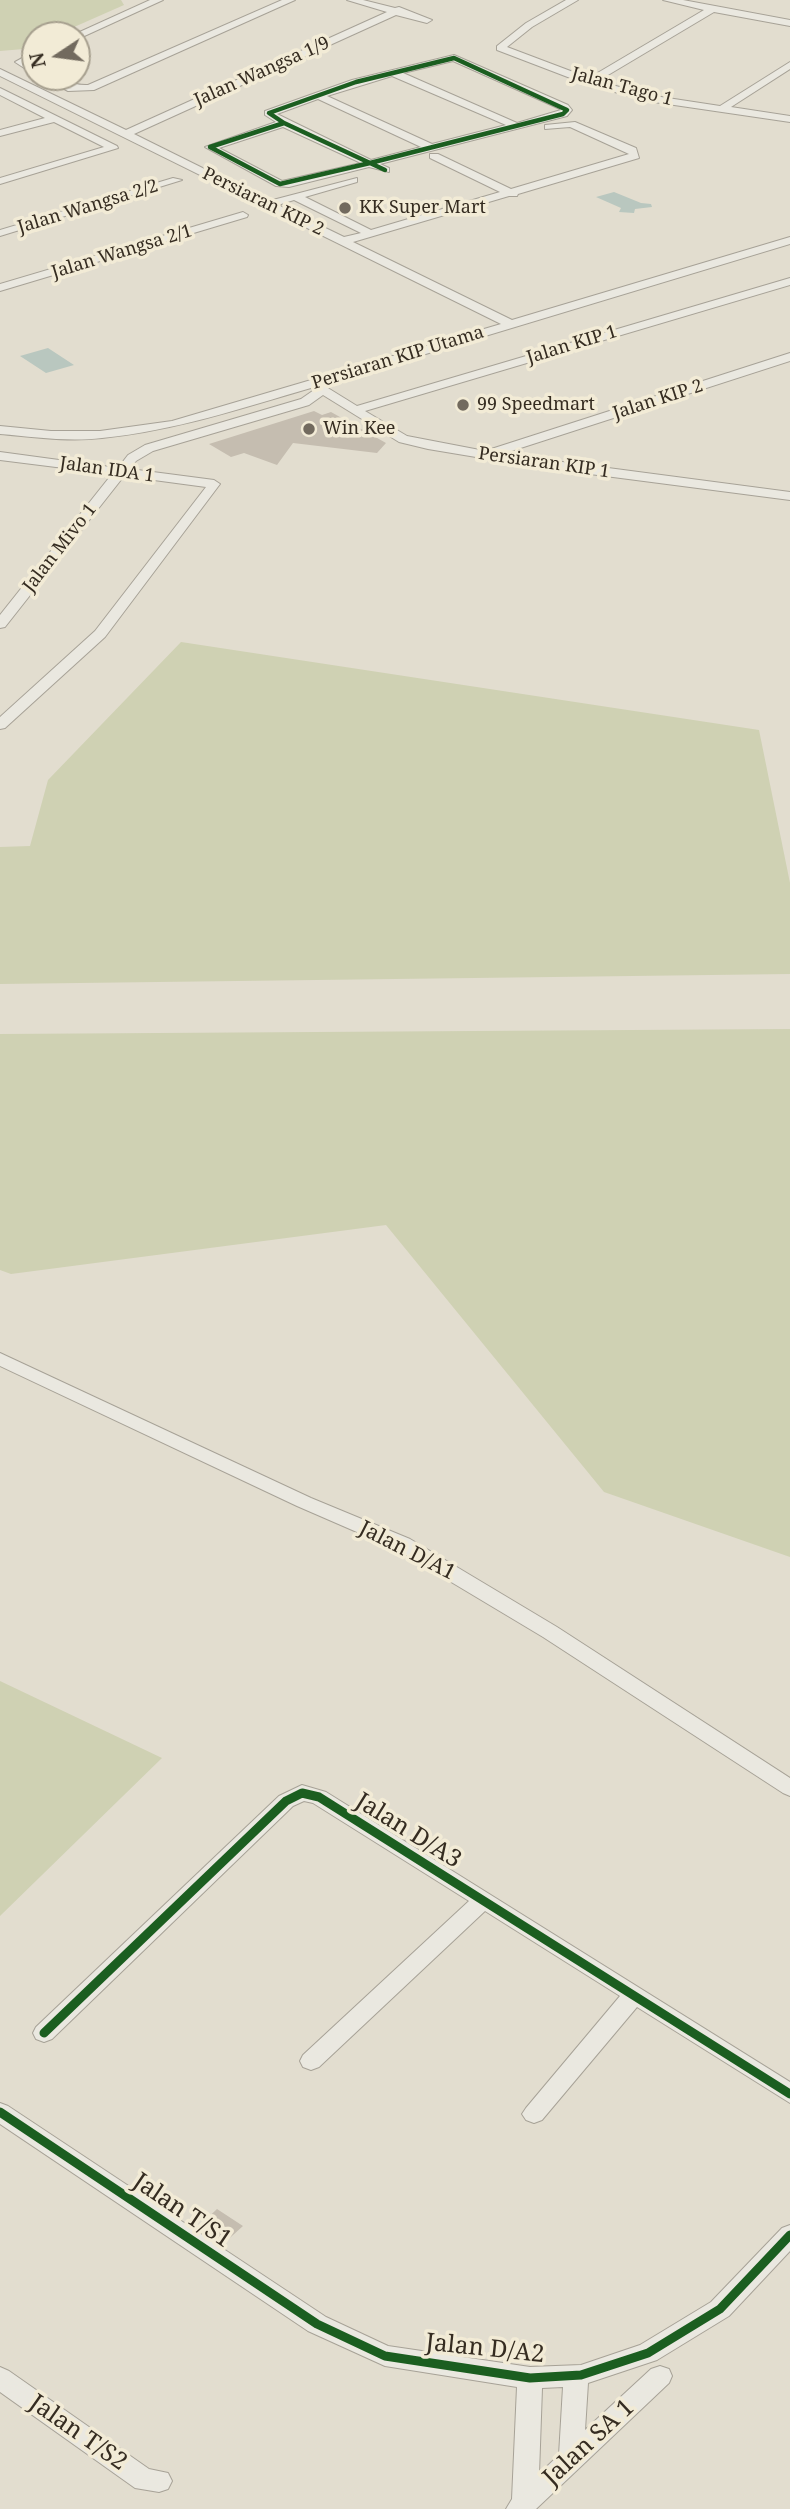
<!DOCTYPE html>
<style>
body{margin:0}
#map{position:relative;width:790px;height:2509px;overflow:hidden;background:#e2ddcf;font-family:"Noto Serif",serif}
canvas{display:block}
.north{position:absolute;left:21px;top:21px;width:70px;height:70px;box-sizing:border-box;background:#f2ebd6;border:2px solid #a69f8e;border-radius:50%;rotate:257deg;font-size:19px;font-weight:700;line-height:28px;text-align:center;color:#352c21}
.north::after{content:'';display:block;margin:auto;width:24px;height:32px;background:#726a5e;clip-path:polygon(50% 0,100% 100%,50% 72%,0 100%)}
</style>
<div id="map">
<canvas width="790" height="2509"></canvas>
<div class="north">N</div>
</div>
<script>
const ctx = document.querySelector('canvas').getContext('2d');
ctx.lineJoin = 'round';
function paint(path, color) {
  ctx.fillStyle = color;
  ctx.fill(path, 'evenodd');
}
function trace(path, color, width, dash) {
  ctx.strokeStyle = color;
  ctx.lineWidth = width;
  ctx.lineCap = dash ? 'butt' : 'round';
  ctx.setLineDash(dash || []);
  ctx.stroke(path);
}
function label(font, color, halo, rows, align = 'center') {
  ctx.font = font + ' "Noto Serif",serif';
  ctx.lineWidth = 7;
  ctx.setLineDash([]);
  ctx.textBaseline = 'middle';
  ctx.strokeStyle = halo;
  ctx.fillStyle = color;
  for (const [text, x, y, turn = 0] of rows) {
    ctx.save();
    ctx.translate(x, y);
    ctx.rotate((+turn || 0) * Math.PI / 180);
    ctx.textAlign = isNaN(turn) ? turn : align;
    if (halo) ctx.strokeText(text, 0, 0);
    ctx.fillText(text, 0, 0);
    ctx.restore();
  }
}
paint(new Path2D(`
 M 0,0 L 121,0 L 124,5 L 56,35 L 35,35 L 35,44 L 24,49 L 0,51 Z
 M 181,642 L 759,730 L 790,883 L 790,974 L 0,984 L 0,847 L 30,846 L 48,780 Z
 M 790,1029 L 790,1557 L 604,1492 L 386,1225 L 11,1274 L 0,1270 L 0,1034 Z
 M 0,1681 L 162,1758 L 0,1916 Z`), '#cfd1b3');
paint(new Path2D(`
 M 614,192 L 641,203 L 651,204 L 652,207 L 635,209 L 634,213 L 619,212 L 621,208 L 596,197 Z
 M 48,348 L 74,365 L 46,373 L 20,356 Z`), '#b9c7bf');
paint(new Path2D(`
 M 314,411 L 322,415 L 331,412 L 386,443 L 377,453 L 293,443 L 277,465 L 244,453 L 231,457 L 209,444 Z
 M 217,2209 L 243,2226 L 222,2245 L 197,2228 Z`), '#c5bdb0');
const minor = new Path2D(`
 M 150,0 L 163,0 L 80,38 L 73,35 Z
 M 282,0 L 295,0 L 94,90 L 68,91 L 42,77 C 59,77 71,86 88,85 Z
 M 347,0 L 363,0 L 395,8 L 399,7 L 432,20 L 427,23 L 396,15 L 134,134 L 269,201 L 357,178 L 357,182 L 305,197 L 371,230 L 500,192 L 430,158 L 430,154 L 438,154 L 511,189 L 629,154 L 570,127 L 545,129 L 545,125 L 575,122 L 636,148 L 639,158 L 518,194 L 517,196 L 509,196 L 353,242 L 512,320 L 790,237 L 790,244 L 323,385 L 357,406 L 790,278 L 790,285 L 365,411 L 407,436 L 485,451 L 790,353 L 790,361 L 502,454 L 790,492 L 790,500 L 536,467 L 428,449 L 399,442 L 323,395 L 309,405 L 153,451 L 136,461 L 130,469 L 214,480 L 220,484 L 105,637 L 5,728 L 0,729 L 0,717 L 95,631 L 206,487 L 124,476 L 5,627 L 0,628 L 0,615 L 112,474 L 0,460 L 0,452 L 118,468 L 128,455 L 145,445 L 301,399 L 314,390 L 311,388 C 242,408 174,431 102,438 C 68,442 34,437 0,434 L 0,426 L 51,431 L 100,431 L 172,421 L 501,324 L 0,76 L 0,69 L 126,130 L 387,12 ZM 294,200 L 361,233 L 344,237 L 278,205 Z
 M 566,0 L 578,0 L 532,27 L 507,47 L 589,78 L 704,10 L 663,0 L 683,0 L 790,20 L 790,26 L 714,12 L 598,81 L 648,95 L 720,106 L 790,62 L 790,69 L 731,107 L 790,116 L 790,122 L 647,101 L 586,84 L 497,50 L 497,46 L 526,23 Z
 M 35,51 L 35,58 L 27,62 L 35,68 L 35,75 L 15,62 Z
 M 454,55 L 568,105 L 572,110 L 567,116 L 380,164 L 389,168 L 389,172 L 369,167 L 289,187 L 276,186 L 205,147 L 276,122 L 265,115 L 265,111 L 352,80 ZM 453,61 L 560,109 L 561,110 L 517,123 L 403,73 ZM 392,76 L 506,125 L 432,144 L 327,96 ZM 318,99 L 421,147 L 371,160 L 277,114 ZM 283,127 L 361,163 L 282,181 L 219,148 Z
 M 0,88 L 117,146 L 118,148 L 0,184 L 0,178 L 104,147 L 54,122 L 0,136 L 0,130 L 45,118 L 0,95 Z
 M 173,178 L 182,180 L 0,236 L 0,230 Z
 M 243,212 L 248,215 L 247,217 L 0,291 L 0,284 Z
 M 0,1353 L 311,1498 L 410,1539 L 557,1627 L 790,1778 L 790,1796 L 783,1793 L 543,1637 L 396,1549 L 297,1506 L 0,1366 Z
 M 302,1785 L 326,1792 L 790,2082 L 790,2103 L 637,2007 L 542,2120 L 534,2123 L 526,2120 L 522,2114 L 526,2108 L 620,1996 L 485,1911 L 319,2067 L 311,2070 L 303,2067 L 300,2061 L 303,2055 L 469,1901 L 313,1803 L 304,1801 L 293,1806 L 52,2039 L 44,2042 L 36,2039 L 33,2033 L 36,2027 L 279,1796 Z
 M 0,2103 L 8,2106 L 326,2317 L 388,2346 L 530,2367 L 581,2365 L 640,2345 L 711,2302 L 782,2228 L 790,2225 L 790,2251 L 729,2316 L 657,2360 L 588,2383 L 585,2430 L 651,2369 L 660,2366 L 669,2369 L 672,2376 L 669,2383 L 536,2509 L 506,2509 L 512,2499 L 517,2387 L 385,2366 L 308,2331 L 0,2124 ZM 563,2387 L 559,2455 L 539,2474 L 542,2388 Z
 M 0,2367 L 9,2371 L 149,2469 L 168,2473 L 172,2481 L 168,2489 L 159,2492 L 135,2488 L 0,2392 Z`);
trace(minor, '#a7a297', 2);
paint(minor, '#eae8e0');
trace(new Path2D(`
 M 284,123 L 370,163
 M 284,123 L 210,147 L 280,184 L 370,163
 M 284,123 L 269,113 L 356,82 L 454,58 L 567,110 L 563,114 L 370,163
 M 370,163 L 385,170`), '#1b5e20', 4.5);
trace(new Path2D(`
 M 44,2033 L 286,1801 L 302,1793 L 319,1797 L 790,2094
 M 0,2112 L 317,2324 L 385,2356 L 530,2378 L 581,2375 L 648,2353 L 720,2309 L 790,2235`), '#1b5e20', 9);
for (const [x, y, r, color] of [
 [345,208,7,"#726a5e"],
 [463,405,7,"#726a5e"],
 [309,429,7,"#726a5e"]
]) {
  const dot = new Path2D();
  dot.arc(x, y, r, 0, 2 * Math.PI);
  ctx.fillStyle = color;
  ctx.fill(dot);
  trace(dot, '#f2ebd6', 2.5);
}
label('18px', '#352c21', '#f2ebd6', [
 ["Jalan Wangsa 1/9",262,72,-24],
 ["Jalan Tago 1",622,87,15],
 ["Persiaran KIP 2",263,202,26],
 ["Jalan Wangsa 2/2",88,207,-17],
 ["Jalan Wangsa 2/1",122,252,-17],
 ["Jalan KIP 1",572,345,-17],
 ["Persiaran KIP Utama",398,358,-17],
 ["Jalan KIP 2",658,400,-18],
 ["Persiaran KIP 1",544,463,8],
 ["Jalan IDA 1",107,470,8],
 ["Jalan Mivo 1",60,548,-52]
]);
label('18px', '#352c21', '#f2ebd6', [
 ["KK Super Mart",359,208],
 ["99 Speedmart",477,405],
 ["Win Kee",323,429]
], 'left');
label('21px', '#352c21', '#f2ebd6', [
 ["Jalan D/A1",407,1551,27]
]);
label('24px', '#352c21', '#f2ebd6', [
 ["Jalan D/A3",408,1831,32],
 ["Jalan T/S1",182,2211,34],
 ["Jalan D/A2",485,2349,6],
 ["Jalan T/S2",78,2433,35],
 ["Jalan SA 1",589,2443,-43]
]);
</script>
